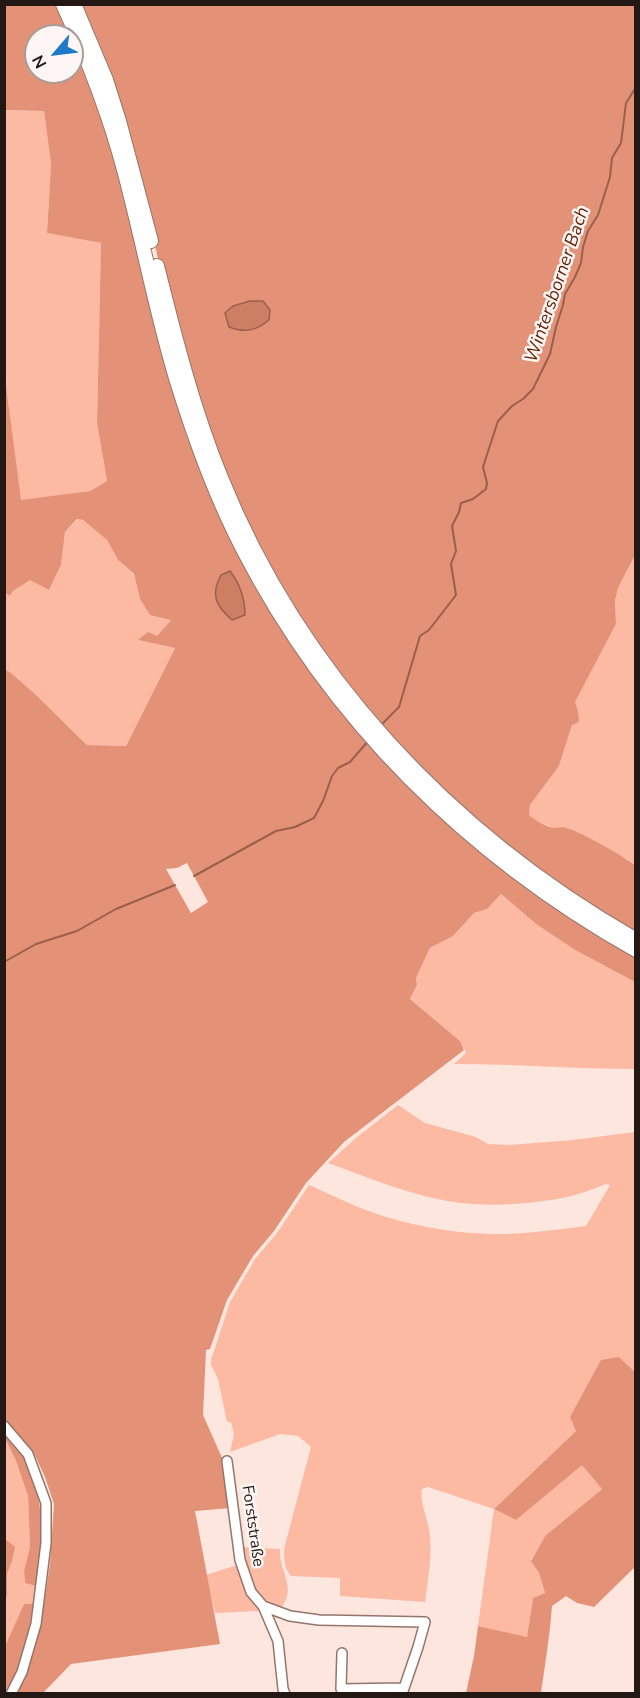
<!DOCTYPE html>
<meta charset="utf-8">
<style>
body{margin:0}
#map{position:relative;width:640px;height:1698px;overflow:hidden;background:#fce6de;font-family:"Nunito Sans",sans-serif}
canvas{display:block}
.frame{position:absolute;inset:0;border:6px solid #241814;pointer-events:none}
.north{position:absolute;left:24px;top:24px;width:60px;height:60px;box-sizing:border-box;background:#fef6f4;border:2px solid #a79d9a;border-radius:50%;rotate:242deg;font-size:16px;font-weight:700;line-height:24px;text-align:center;color:#241814}
.north::after{content:'';display:block;margin:auto;width:21px;height:27px;background:#1e79c6;clip-path:polygon(50% 0,100% 100%,50% 72%,0 100%)}
</style>
<div id="map">
<canvas width="640" height="1698"></canvas>
<div class="frame"></div>
<div class="north">N</div>
</div>
<script>
const ctx = document.querySelector('canvas').getContext('2d');
ctx.lineJoin = 'round';
function paint(path, color) {
  ctx.fillStyle = color;
  ctx.fill(path, 'evenodd');
}
function trace(path, color, width, dash) {
  ctx.strokeStyle = color;
  ctx.lineWidth = width;
  ctx.lineCap = dash ? 'butt' : 'round';
  ctx.setLineDash(dash || []);
  ctx.stroke(path);
}
function label(font, color, halo, rows, align = 'center') {
  ctx.font = font + ' "Nunito Sans",sans-serif';
  ctx.lineWidth = 5;
  ctx.setLineDash([]);
  ctx.textBaseline = 'middle';
  ctx.strokeStyle = halo;
  ctx.fillStyle = color;
  for (const [text, x, y, turn = 0] of rows) {
    ctx.save();
    ctx.translate(x, y);
    ctx.rotate((+turn || 0) * Math.PI / 180);
    ctx.textAlign = isNaN(turn) ? turn : align;
    if (halo) ctx.strokeText(text, 0, 0);
    ctx.fillText(text, 0, 0);
    ctx.restore();
  }
}
paint(new Path2D(`
 M 4,110 L 44,111 L 51,164 L 47,233 L 101,243 L 97,423 L 107,481 L 90,491 L 20,501 L 7,393 L 5,357 Z
 M 78,519 L 83,520 L 107,540 L 118,560 L 134,575 L 140,599 L 171,620 L 157,636 L 138,640 L 175,648 L 126,746 L 87,745 L 35,694 L 10,672 L 5,670 L 4,593 L 10,596 L 13,591 L 30,579 L 49,590 L 61,565 L 65,532 Z
 M 635,555 L 635,865 L 627,859 L 557,829 L 538,822 L 529,815 L 530,805 L 559,766 L 572,725 L 578,711 L 574,703 L 616,624 L 615,601 L 618,588 Z
 M 501,894 L 536,924 L 575,950 L 635,982 L 635,1069 C 575,1069 514,1064 454,1064 L 466,1053 L 460,1041 L 410,999 L 417,985 L 416,978 L 430,948 L 453,936 L 474,913 L 487,909 Z
 M 398,1105 L 425,1123 L 476,1137 L 488,1144 L 509,1145 L 573,1140 L 635,1132 L 635,1372 L 619,1357 L 576,1431 L 494,1509 L 516,1520 L 582,1464 L 602,1489 L 545,1536 L 531,1560 L 539,1573 L 545,1593 L 533,1598 L 527,1638 L 478,1626 L 494,1509 L 428,1487 L 422,1489 C 419,1501 429,1521 430,1536 C 432,1558 428,1580 425,1602 L 340,1596 L 340,1578 L 291,1576 C 284,1568 284,1559 284,1549 L 311,1447 L 298,1436 L 280,1434 L 230,1452 L 234,1434 L 231,1422 L 227,1422 L 218,1379 L 211,1365 L 211,1360 L 230,1302 L 255,1259 L 277,1233 L 309,1185 C 323,1191 337,1198 351,1204 C 400,1225 455,1235 508,1234 C 534,1233 560,1229 586,1226 L 610,1185 L 606,1184 C 595,1188 583,1193 571,1196 C 533,1205 480,1208 442,1200 C 403,1192 366,1177 328,1163 L 356,1138 Z
 M 5,1438 L 16,1461 L 28,1496 L 30,1547 L 24,1570 L 25,1583 L 36,1586 L 33,1604 L 24,1604 L 5,1646 Z
 M 241,1547 L 280,1549 C 278,1571 298,1587 281,1608 C 251,1600 248,1573 241,1547 Z
 M 237,1565 L 248,1596 L 259,1611 L 215,1613 L 206,1575 Z`), '#fdbaa3');
paint(new Path2D(`
 M 5,5 L 61,5 L 122,174 L 272,612 C 302,660 335,707 373,749 C 404,784 437,815 472,846 L 475,844 L 636,952 L 635,982 L 575,950 L 536,924 L 501,894 L 487,909 L 474,913 L 453,936 L 430,948 L 416,978 L 417,985 L 410,999 L 460,1041 L 464,1050 L 344,1142 L 306,1183 L 274,1231 L 253,1256 L 227,1300 L 210,1349 L 206,1350 L 203,1415 L 223,1460 L 231,1508 L 195,1511 L 220,1644 L 71,1664 L 42,1694 L 16,1693 L 27,1674 L 41,1624 L 50,1564 L 54,1504 L 45,1477 L 33,1451 L 4,1420 L 5,670 L 10,672 L 35,694 L 87,745 L 126,746 L 175,648 L 138,640 L 148,632 L 157,636 L 171,620 L 150,615 L 140,599 L 134,574 L 118,560 L 107,540 L 83,520 L 77,519 L 65,532 L 61,565 L 49,590 L 30,580 L 13,591 L 10,596 L 5,593 L 4,357 L 7,393 L 21,500 L 90,491 L 107,481 L 97,423 L 101,243 L 47,233 L 51,164 L 44,111 L 5,110 ZM 36,36 L 72,36 L 72,72 L 36,72 ZM 187,863 L 208,902 L 191,913 L 166,869 L 177,868 Z
 M 76,5 L 635,5 L 635,555 L 618,588 L 615,601 L 616,624 L 575,702 L 578,711 L 579,722 L 572,725 L 559,766 L 530,805 L 529,815 C 537,821 544,826 554,828 C 557,828 560,827 563,827 C 576,829 625,857 635,865 L 635,937 L 544,876 L 467,811 L 436,782 L 371,714 L 346,682 L 307,627 L 290,600 L 239,513 L 177,336 L 146,209 Z
 M 619,1357 L 635,1372 L 635,1567 L 594,1607 L 577,1603 L 566,1596 L 552,1606 C 550,1635 545,1664 541,1693 L 466,1693 L 474,1656 L 478,1626 L 527,1637 L 533,1598 L 545,1593 L 539,1573 L 531,1561 L 545,1536 L 602,1489 L 582,1465 L 516,1520 L 494,1509 L 576,1431 L 570,1417 L 601,1360 Z
 M 4,1431 C 11,1439 20,1448 25,1457 C 46,1500 43,1541 36,1586 L 25,1583 L 24,1570 L 30,1547 L 28,1496 L 16,1461 L 5,1438 Z
 M 5,1539 L 15,1547 L 12,1561 L 7,1574 L 7,1596 L 5,1600 Z
 M 24,1604 L 33,1604 C 29,1634 23,1669 5,1694 L 5,1646 Z`), '#e39277');
const water = new Path2D(`
 M 250,301 L 263,301 L 270,310 L 269,320 C 256,331 245,333 229,327 L 225,313 L 233,306 Z
 M 230,571 C 240,584 245,598 245,615 L 232,620 C 216,606 210,595 221,575 Z`);
paint(water, '#cd7f64');
trace(water, '#9a604c', 1.5);
trace(new Path2D(`
 M 380,726 L 399,707 L 420,636 L 429,630 L 456,595 L 451,564 L 456,551 L 452,526 L 459,512 L 461,503 L 473,499 L 486,489 L 487,483 L 483,467 L 498,421 L 512,406 L 523,399 L 533,389 L 550,354 L 556,327 L 563,305 L 565,294 L 575,277 L 581,263 L 583,247 L 588,231 L 598,215 L 610,177 L 612,158 L 621,143 L 626,103 L 636,87
 M 194,876 L 276,831 L 295,827 L 314,818 L 323,801 L 332,776 L 338,768 L 350,762 L 369,740
 M 4,962 L 36,944 L 77,931 L 116,909 L 175,885`), '#9a604c', 2);
const minor = new Path2D(`
 M 4,1426 L 28,1454 L 46,1503 L 46,1543 L 36,1624 L 22,1672 L 11,1694
 M 227,1461 L 240,1560 L 251,1592 L 263,1606 L 278,1641 L 283,1689 L 285,1694
 M 263,1606 L 290,1616 L 319,1620 L 425,1622 L 418,1647 L 402,1694
 M 342,1653 L 341,1689 L 404,1688`);
const highway = new Path2D(`
 M 63,4 C 87,57 108,110 123,166 C 142,236 155,308 176,378 C 194,437 215,495 243,549 C 331,720 469,856 636,950
 M 74,4 L 106,80 L 119,121 L 151,241
 M 157,266 C 175,338 193,409 221,478 C 300,674 451,834 633,938`);
trace(minor, '#95756a', 12);
trace(highway, '#95756a', 16);
trace(minor, '#fff', 9);
trace(highway, '#fff', 14);
label('16px', '#241814', '#fef6f4', [
 ["Forststraße",252,1526,82]
]);
label('italic 18px', '#631c00', '#fef6f4', [
 ["Wintersborner Bach",558,285,-71]
]);
</script>
